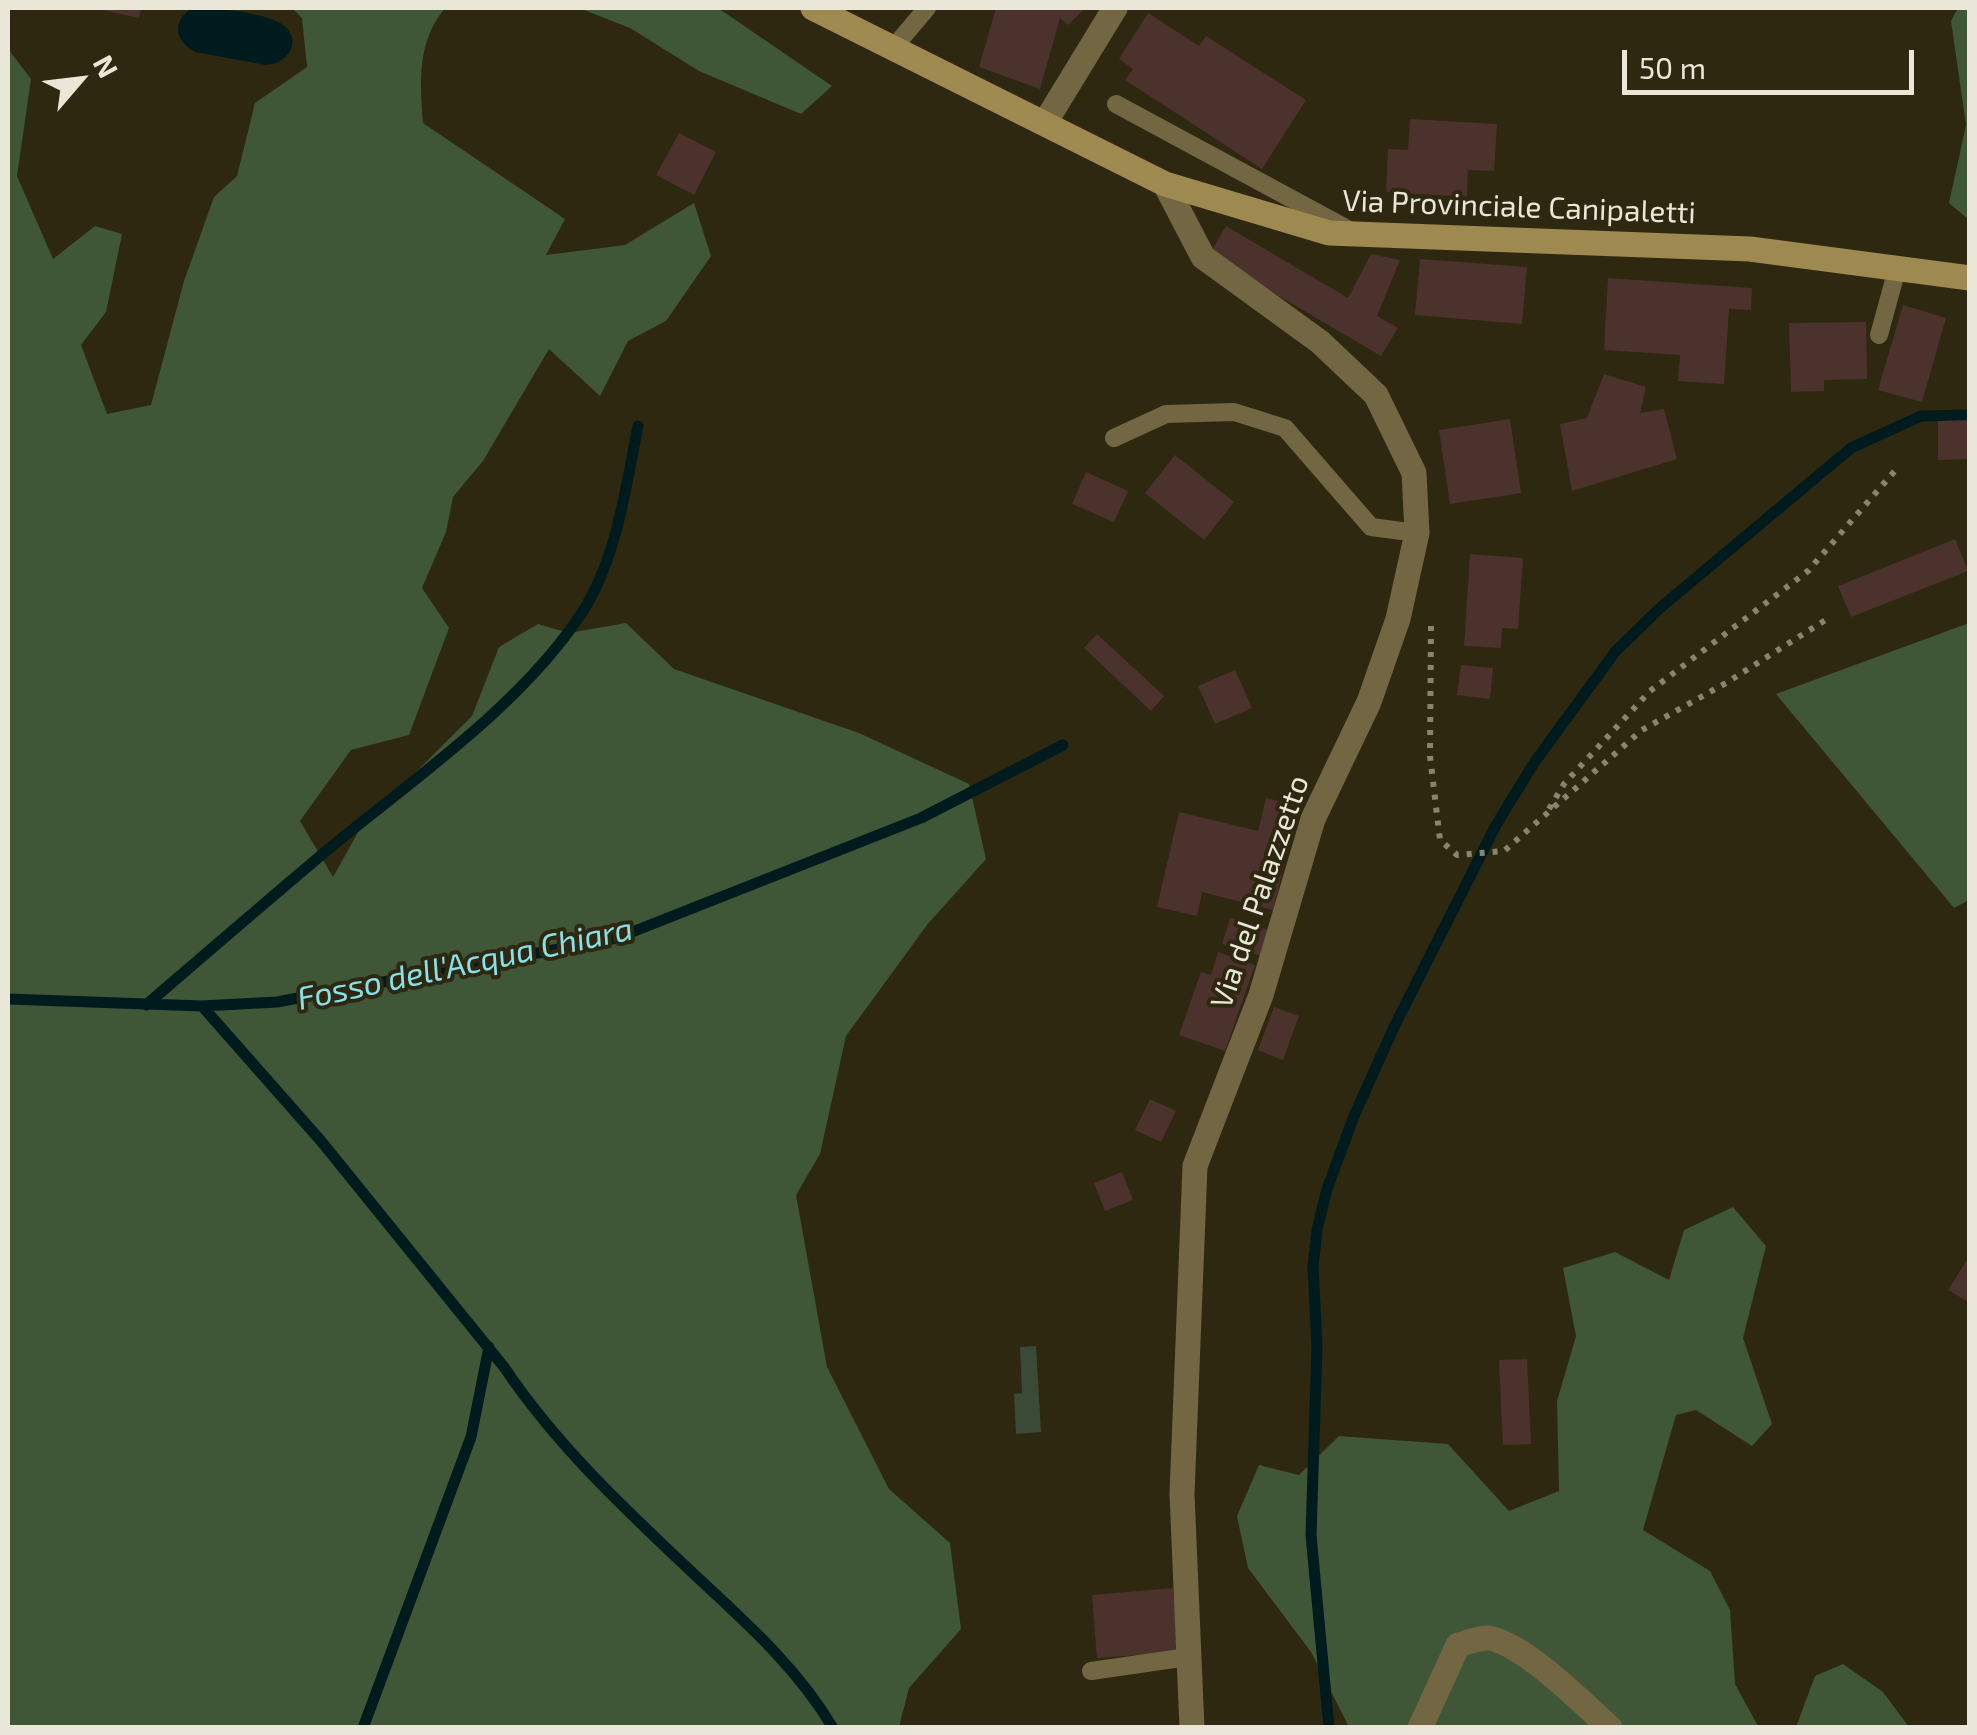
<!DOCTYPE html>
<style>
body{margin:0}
#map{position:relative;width:1977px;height:1735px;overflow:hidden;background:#2d280f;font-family:"Exo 2",sans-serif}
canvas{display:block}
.frame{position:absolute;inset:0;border:10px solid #eae7d8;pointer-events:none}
.north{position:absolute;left:30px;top:30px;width:100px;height:100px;-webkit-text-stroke:8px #2d280f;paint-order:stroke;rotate:62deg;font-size:28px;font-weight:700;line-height:40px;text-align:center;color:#eae7d8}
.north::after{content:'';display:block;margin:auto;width:35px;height:45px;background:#eae7d8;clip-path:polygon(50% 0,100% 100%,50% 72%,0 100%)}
.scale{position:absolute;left:1622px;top:50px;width:292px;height:45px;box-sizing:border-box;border:5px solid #eae7d8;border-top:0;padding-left:12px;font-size:30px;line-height:35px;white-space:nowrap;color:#eae7d8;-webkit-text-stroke:8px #2d280f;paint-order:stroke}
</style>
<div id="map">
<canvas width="1977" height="1735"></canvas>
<div class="frame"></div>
<div class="north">N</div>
<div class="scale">50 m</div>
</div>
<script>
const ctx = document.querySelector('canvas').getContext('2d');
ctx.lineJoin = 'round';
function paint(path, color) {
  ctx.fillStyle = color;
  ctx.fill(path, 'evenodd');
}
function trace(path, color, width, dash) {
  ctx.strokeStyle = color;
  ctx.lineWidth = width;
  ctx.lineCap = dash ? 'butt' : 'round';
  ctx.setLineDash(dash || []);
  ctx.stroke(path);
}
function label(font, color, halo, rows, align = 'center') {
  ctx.font = font + ' "Exo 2",sans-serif';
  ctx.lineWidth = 8;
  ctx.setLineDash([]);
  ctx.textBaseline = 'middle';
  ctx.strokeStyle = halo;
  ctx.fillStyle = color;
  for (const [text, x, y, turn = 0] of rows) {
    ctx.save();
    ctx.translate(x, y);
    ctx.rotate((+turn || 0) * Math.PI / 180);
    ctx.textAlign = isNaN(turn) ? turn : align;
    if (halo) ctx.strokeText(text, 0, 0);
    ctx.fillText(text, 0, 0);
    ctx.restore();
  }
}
paint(new Path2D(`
 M 1036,1346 L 1041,1432 L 1016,1434 L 1014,1394 L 1022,1393 L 1020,1347 Z`), '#3b4a36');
paint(new Path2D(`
 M 292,8 L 445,8 C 417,42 420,80 423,123 L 565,219 L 546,255 L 625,245 L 694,203 L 711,256 L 666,321 L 628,341 L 600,396 L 549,349 L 483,461 L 453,497 L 446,532 L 422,588 L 449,628 L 409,735 L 351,750 L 300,821 L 333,877 L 361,827 L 472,716 L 499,647 L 538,624 L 569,633 L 626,623 L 674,669 L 859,733 L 969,784 L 986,859 L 927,925 L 846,1036 L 820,1154 L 796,1195 L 827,1367 L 889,1489 L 950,1543 L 961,1629 L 909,1688 L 899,1727 L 8,1727 L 8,49 L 31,79 L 17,176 L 53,259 L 95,226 L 122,234 L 106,312 L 81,345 L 107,414 L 151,405 L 184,281 L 214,197 L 237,176 L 255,103 L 307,67 L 302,18 Z
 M 579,8 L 718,8 L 832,86 L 801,114 L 699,71 L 630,28 Z
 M 1958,8 L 1969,8 L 1969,220 L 1949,203 L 1966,125 L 1951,21 Z
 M 1969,623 L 1969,900 L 1954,908 L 1776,694 Z
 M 1733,1207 L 1766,1246 L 1743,1338 L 1772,1424 L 1752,1446 L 1696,1410 L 1676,1415 L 1643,1530 L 1710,1571 L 1730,1610 L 1735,1684 L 1758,1726 L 1763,1727 L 1349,1727 L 1311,1652 L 1248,1568 L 1237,1516 L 1259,1465 L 1299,1475 L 1339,1436 L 1448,1444 L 1509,1511 L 1559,1491 L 1557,1401 L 1576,1336 L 1563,1268 L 1615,1252 L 1669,1280 L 1684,1230 Z
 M 1843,1664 L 1883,1692 L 1909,1727 L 1796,1727 L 1815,1676 Z`), '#3f5637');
paint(new Path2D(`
 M 192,8 C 215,7 260,12 280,23 C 304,37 290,64 266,65 L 195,52 C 174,40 172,21 192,8 Z`), '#001b1e');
trace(new Path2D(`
 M 8,999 L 202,1006 L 277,1002 L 617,938 L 921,818 L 1063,745
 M 146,1005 C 208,952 269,899 331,847 C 415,778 521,705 581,614 C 617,559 625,490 638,426
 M 202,1006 L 321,1141 L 504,1367 C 557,1446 626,1510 695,1575 C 746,1623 797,1667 833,1728
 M 363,1728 L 471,1437 L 489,1347
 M 1329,1728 L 1311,1535 L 1317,1347 L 1313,1267 L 1317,1230 L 1327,1189 L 1354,1116 L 1394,1027 L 1496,825 L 1534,763 L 1615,652 L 1660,608 L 1851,448 L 1921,416 L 1970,415`), '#001b1e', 11);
paint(new Path2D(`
 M 94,8 L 141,8 L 139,18 Z
 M 996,8 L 1085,8 L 1068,25 L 1060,18 L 1040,89 L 979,67 Z
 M 1148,13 L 1199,46 L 1206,36 L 1306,100 L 1262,169 L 1125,80 L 1133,69 L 1119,59 Z
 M 1410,119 L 1497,124 L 1494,171 L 1468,170 L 1467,197 L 1386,192 L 1388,149 L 1408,150 Z
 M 679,133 L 716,152 L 694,195 L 656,175 Z
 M 1226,226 L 1348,298 L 1371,254 L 1400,260 L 1377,316 L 1398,328 L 1381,356 L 1209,255 Z
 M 1420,259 L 1527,267 L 1522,324 L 1415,315 Z
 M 1608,278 L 1752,288 L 1751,310 L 1729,309 L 1724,384 L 1678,381 L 1680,355 L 1604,350 Z
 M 1903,305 L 1946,318 L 1922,402 L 1878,390 Z
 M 1866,322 L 1867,379 L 1824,380 L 1824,391 L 1791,392 L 1789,323 Z
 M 1604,374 L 1646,387 L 1640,413 L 1664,409 L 1677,459 L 1572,491 L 1560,424 L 1587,418 Z
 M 1510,419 L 1521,493 L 1450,504 L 1439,430 Z
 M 1970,420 L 1970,459 L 1938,460 L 1938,421 Z
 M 1175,455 L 1234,502 L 1204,540 L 1145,493 Z
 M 1086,472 L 1128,491 L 1114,522 L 1072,504 Z
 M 1955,539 L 1968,571 L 1851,617 L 1838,586 Z
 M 1470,554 L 1523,558 L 1518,629 L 1502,628 L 1501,648 L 1464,646 Z
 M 1097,634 L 1164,696 L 1151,711 L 1084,648 Z
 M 1461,665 L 1493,668 L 1490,699 L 1457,695 Z
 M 1235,670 L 1252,708 L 1215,724 L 1198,686 Z
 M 1266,798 L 1298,806 L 1273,910 L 1202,892 L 1197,916 L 1157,907 L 1179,812 L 1258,831 Z
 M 1230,918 L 1269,930 L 1261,956 L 1222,944 Z
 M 1218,952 L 1255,965 L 1225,1051 L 1179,1035 L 1201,972 L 1211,975 Z
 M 1274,1007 L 1299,1016 L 1283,1060 L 1258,1050 Z
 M 1150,1099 L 1176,1111 L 1161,1142 L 1135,1130 Z
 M 1122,1172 L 1133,1200 L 1105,1211 L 1094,1183 Z
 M 1970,1255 L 1970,1303 L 1948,1290 Z
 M 1527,1359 L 1531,1444 L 1503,1445 L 1499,1360 Z
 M 1173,1588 L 1178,1652 L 1097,1658 L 1092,1595 Z`), '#4c322c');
trace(new Path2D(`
 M 1431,626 L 1430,756 L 1440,840 L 1457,855 L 1504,851 L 1642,730 L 1726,683 L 1827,619
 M 1549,809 L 1564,784 L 1650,691 L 1808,571 L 1899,466`), '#888470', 6, [5, 8]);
trace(new Path2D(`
 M 894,47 L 927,8
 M 1116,104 L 1353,232
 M 1879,335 L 1897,269
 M 1114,438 L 1166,414 L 1234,412 L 1285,428 L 1371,527 L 1417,533
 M 1091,1671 L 1188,1657`), '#736643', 18);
trace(new Path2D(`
 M 1046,121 L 1115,8
 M 1165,184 L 1203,257 L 1320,342 L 1376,395 L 1414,473 L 1417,533 L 1398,619 L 1369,702 L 1313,819 L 1261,995 L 1195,1166 L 1182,1494 L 1192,1728
 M 1420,1728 L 1458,1645 C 1467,1643 1480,1637 1489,1638 C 1524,1644 1583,1703 1610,1728`), '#736643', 25);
trace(new Path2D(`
 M 813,8 L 1165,184 L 1329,233 L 1750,249 L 1970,278`), '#9e8950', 25);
label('30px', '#eae7d8', '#2d280f', [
 ["Via Provinciale Canipaletti",1519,207,2],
 ["Via del Palazzetto",1260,892,-71]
]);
label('italic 32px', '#87e1ea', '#2d280f', [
 ["Fosso dell'Acqua Chiara",465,964,-12]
]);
</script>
